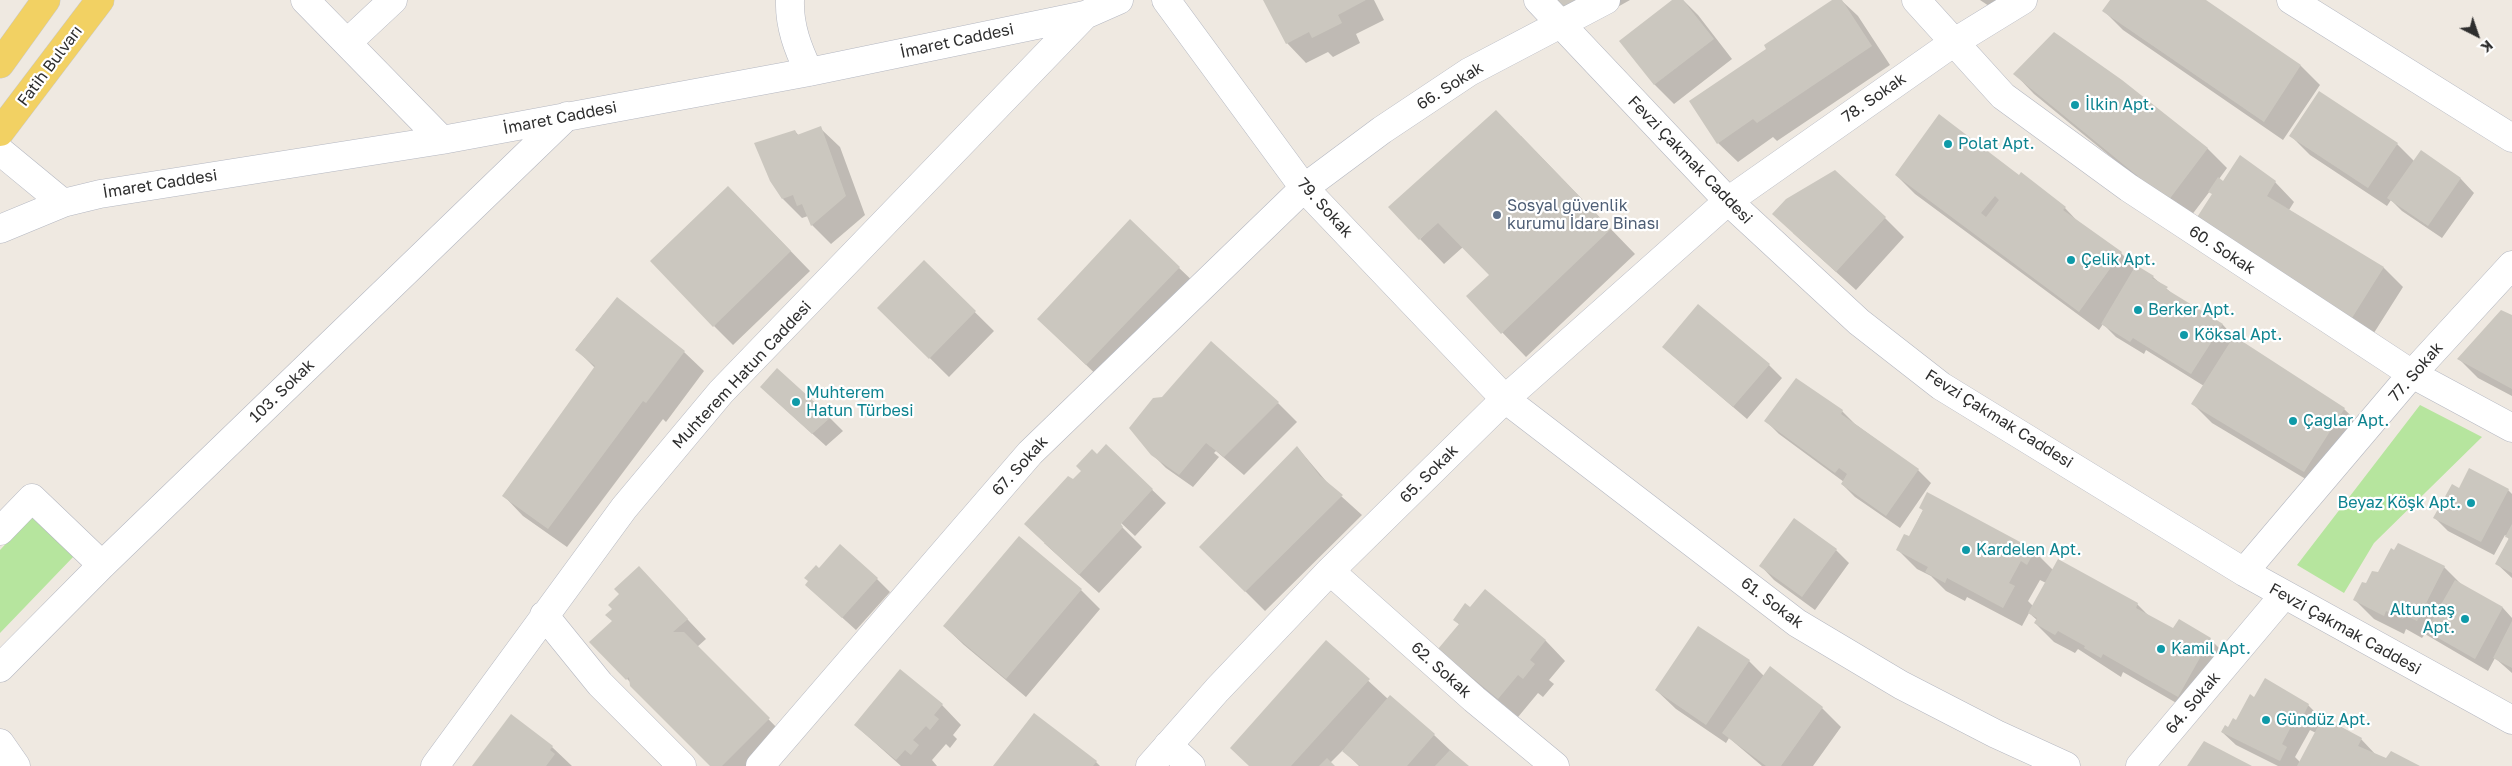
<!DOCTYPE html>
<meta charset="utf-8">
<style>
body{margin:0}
#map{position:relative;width:2512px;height:766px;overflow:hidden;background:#efe9e1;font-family:"Golos Text",sans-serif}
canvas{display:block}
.north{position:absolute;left:2452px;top:10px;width:50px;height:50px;-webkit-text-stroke:4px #fff;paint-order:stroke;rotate:139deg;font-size:14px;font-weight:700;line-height:20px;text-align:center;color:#2e2e2e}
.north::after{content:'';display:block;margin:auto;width:18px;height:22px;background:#2e2e2e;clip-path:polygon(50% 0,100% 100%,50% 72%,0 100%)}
</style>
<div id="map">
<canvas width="2512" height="766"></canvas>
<div class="north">K</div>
</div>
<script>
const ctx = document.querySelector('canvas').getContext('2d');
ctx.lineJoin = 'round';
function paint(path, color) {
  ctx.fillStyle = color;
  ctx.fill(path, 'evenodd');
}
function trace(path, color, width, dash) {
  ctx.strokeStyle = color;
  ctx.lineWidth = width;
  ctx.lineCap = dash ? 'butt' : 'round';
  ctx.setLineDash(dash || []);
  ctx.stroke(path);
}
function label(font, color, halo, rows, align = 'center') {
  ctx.font = font + ' "Golos Text",sans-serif';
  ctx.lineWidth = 4.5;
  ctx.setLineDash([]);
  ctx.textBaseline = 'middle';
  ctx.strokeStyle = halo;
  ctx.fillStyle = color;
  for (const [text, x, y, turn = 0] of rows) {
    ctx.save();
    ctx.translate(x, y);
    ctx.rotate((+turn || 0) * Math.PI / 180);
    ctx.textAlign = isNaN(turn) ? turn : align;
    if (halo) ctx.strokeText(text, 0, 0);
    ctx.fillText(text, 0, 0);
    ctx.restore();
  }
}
paint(new Path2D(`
 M 2420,405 L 2482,437 L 2374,543 L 2344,593 L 2297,565 Z
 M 31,517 L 75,555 L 0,633 L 0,550 Z`), '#b6e59e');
paint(new Path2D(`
 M 1266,0 L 1374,0 L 1384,20 L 1356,34 L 1360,43 L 1333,57 L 1328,52 L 1306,63 L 1287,43 Z
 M 1558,0 L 1630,0 L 1582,27 L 1562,8 Z
 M 1674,0 L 1683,0 L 1698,15 L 1732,59 L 1674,104 L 1655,85 L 1621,42 Z
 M 1834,0 L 1841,0 L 1858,16 L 1890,65 L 1777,141 L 1773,137 L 1738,162 L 1718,143 L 1768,50 Z
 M 1980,0 L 2010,0 L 2001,14 Z
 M 2112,0 L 2204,0 L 2301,66 L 2320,85 L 2283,140 L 2123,30 L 2104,11 Z
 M 2015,74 L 2122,81 L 2208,149 L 2227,168 L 2219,179 L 2224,182 L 2275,182 L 2294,202 L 2289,210 L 2384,268 L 2403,287 L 2372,336 L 2215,242 L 2213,195 L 2210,191 L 2188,220 L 2034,94 Z
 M 820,128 L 840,147 L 865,215 L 831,244 L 812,225 L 808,216 L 802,218 L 783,199 L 795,131 L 799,136 Z
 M 1521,136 L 1635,254 L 1526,357 L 1467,296 L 1491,275 L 1463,247 L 1444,264 L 1420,239 Z
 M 2291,136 L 2397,144 L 2414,161 L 2421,152 L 2461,179 L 2474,193 L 2442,238 L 2402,211 L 2391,200 L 2387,206 L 2310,155 Z
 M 2021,174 L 2065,208 L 2082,226 L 2121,253 L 2136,268 L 2153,277 L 2175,296 L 2223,325 L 2236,339 L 2344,409 L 2364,428 L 2324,490 L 2212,423 L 2193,404 L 2204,386 L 2146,350 L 2144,354 L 2116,337 L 2103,324 L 2099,330 L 1915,194 L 1896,175 L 2019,177 Z
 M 748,207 L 810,271 L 733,345 L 714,326 Z
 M 1885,218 L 1904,237 L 1856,290 L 1793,233 Z
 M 1130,221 L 1199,287 L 1106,384 L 1058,338 Z
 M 924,262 L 994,331 L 949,377 L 879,308 Z
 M 617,298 L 684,352 L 704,371 L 666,422 L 663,419 L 567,547 L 523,516 L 504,496 L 595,368 L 576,349 Z
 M 2512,316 L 2512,396 L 2478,378 L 2459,359 Z
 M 1663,347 L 1769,365 L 1782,378 L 1747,419 Z
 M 775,400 L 830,418 L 843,431 L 826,446 Z
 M 1278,403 L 1297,422 L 1244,475 L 1216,451 L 1214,453 L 1219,457 L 1193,487 L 1166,468 L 1152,454 Z
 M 1842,411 L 1855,424 L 1918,470 L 1931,483 L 1900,528 L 1855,497 L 1842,484 L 1844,482 L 1779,434 L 1766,421 Z
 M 1106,446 L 1166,503 L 1135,536 L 1088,492 L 1097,456 Z
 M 1297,447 L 1331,487 L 1362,515 L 1265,611 L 1201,547 Z
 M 2459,489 L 2508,490 L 2512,494 L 2512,578 L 2497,564 L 2510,540 L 2505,535 L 2494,555 L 2448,531 L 2435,518 Z
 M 1920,508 L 2034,551 L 2053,570 L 2137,604 L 2149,616 L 2174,630 L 2179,621 L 2210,639 L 2230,659 L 2197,715 L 2123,672 L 2121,677 L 2078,649 L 2075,653 L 2054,642 L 2035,623 L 2037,620 L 2029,613 L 2022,626 L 1967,597 L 1965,601 L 1946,591 L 1931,576 L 1917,569 L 1898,550 L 1909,538 L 1923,510 ZM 2040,580 L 2046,583 L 2033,606 L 2028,601 Z
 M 1122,527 L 1142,547 L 1099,593 L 1044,543 Z
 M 1836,550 L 1849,563 L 1815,610 L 1774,580 L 1761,566 Z
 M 2444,567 L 2463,586 L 2503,608 L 2512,618 L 2512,673 L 2495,658 L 2488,671 L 2425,634 L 2422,638 L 2406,629 L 2404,634 L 2374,619 L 2354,599 L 2379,573 Z
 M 639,568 L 706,639 L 697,647 L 788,739 L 761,766 L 712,766 L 591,642 L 613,621 L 613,609 Z
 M 819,569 L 877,579 L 890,592 L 856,630 L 806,585 Z
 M 1081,590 L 1100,609 L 1026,697 L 964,645 L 944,626 Z
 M 1485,591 L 1546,641 L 1565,661 L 1549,680 L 1554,684 L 1543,697 L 1538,693 L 1518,717 L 1459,668 L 1440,649 L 1460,625 L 1454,620 L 1470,609 Z
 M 1326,642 L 1388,699 L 1434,735 L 1467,766 L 1359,766 L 1343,750 L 1330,763 L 1333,766 L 1249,766 Z
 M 1749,661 L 1764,676 L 1822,708 L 1841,727 L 1813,766 L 1762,766 L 1729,738 L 1726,743 L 1676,709 L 1656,690 Z
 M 900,671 L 942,705 L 961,725 L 953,735 L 957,739 L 950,748 L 946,744 L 932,760 L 937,766 L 901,766 L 855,725 Z
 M 2255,698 L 2308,705 L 2323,720 L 2361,739 L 2377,756 L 2417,766 L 2278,766 L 2236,745 L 2222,732 L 2237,722 ZM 2310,730 L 2316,733 L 2300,762 L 2295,757 Z
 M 511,716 L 552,747 L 572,766 L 474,766 Z
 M 1096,762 L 1100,766 L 995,766 Z`), '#0003');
paint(new Path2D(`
 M 1263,0 L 1366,0 L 1338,15 L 1342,23 L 1312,38 L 1309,32 L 1286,44 Z
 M 1557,0 L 1577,0 L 1561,8 Z
 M 1672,0 L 1683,0 L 1714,39 L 1654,85 L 1619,41 Z
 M 1832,0 L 1842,0 L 1872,46 L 1757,123 L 1753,119 L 1717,144 L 1689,101 L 1766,49 L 1764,45 Z
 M 2110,0 L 2206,0 L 2301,65 L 2264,122 L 2102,11 Z
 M 2054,32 L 2122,80 L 2208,148 L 2168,201 L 2013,74 Z
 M 2319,91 L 2398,143 L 2368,188 L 2289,136 Z
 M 1496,110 L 1611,229 L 1501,334 L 1466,296 L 1489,275 L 1438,223 L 1419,240 L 1388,207 Z
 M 1939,114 L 2019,175 L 2021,172 L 2066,207 L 2063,210 L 2122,252 L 2079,312 L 1895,175 ZM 1995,196 L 1999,200 L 1986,217 L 1981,213 Z
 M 821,126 L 846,196 L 811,226 L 802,204 L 797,206 L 793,195 L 782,199 L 770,181 L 754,143 L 795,130 L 797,135 Z
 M 2421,150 L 2461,178 L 2428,226 L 2387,198 Z
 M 2240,155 L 2276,181 L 2267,196 L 2384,267 L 2352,318 L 2242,252 L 2244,247 L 2235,241 L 2231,247 L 2194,222 L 2212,194 L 2208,192 L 2218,177 L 2223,181 Z
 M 1835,170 L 1886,217 L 1836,272 L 1772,214 L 1786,199 Z
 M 728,186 L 791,251 L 713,327 L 650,261 Z
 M 1130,219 L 1180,267 L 1086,365 L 1037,319 Z
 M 924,260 L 976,311 L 929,359 L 877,308 Z
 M 2136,265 L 2154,276 L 2152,278 L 2168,287 L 2166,289 L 2223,324 L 2191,374 L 2133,338 L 2130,342 L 2101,324 Z
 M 617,297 L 685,351 L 646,403 L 643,401 L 548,529 L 502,496 L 595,366 L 575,350 Z
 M 1698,304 L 1770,364 L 1733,407 L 1662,347 Z
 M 2501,310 L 2512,315 L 2512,389 L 2457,359 Z
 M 2234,336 L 2345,408 L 2304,472 L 2191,404 Z
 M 1211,341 L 1279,402 L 1224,457 L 1206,443 L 1179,475 L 1151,455 L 1129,428 L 1153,398 L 1162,397 Z
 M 777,368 L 831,417 L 812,434 L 760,387 Z
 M 1796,378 L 1843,410 L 1841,414 L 1919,469 L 1886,516 L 1841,484 L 1847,474 L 1839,468 L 1835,473 L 1764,421 Z
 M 1106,444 L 1153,489 L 1121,524 L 1123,527 L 1079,575 L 1024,524 L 1068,476 L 1073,479 L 1081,471 L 1076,466 L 1092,449 L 1097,454 Z
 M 1297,446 L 1320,476 L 1343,495 L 1245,592 L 1199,547 Z
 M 2469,468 L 2509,489 L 2481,542 L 2433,518 L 2452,484 L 2459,488 Z
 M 1927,492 L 2035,550 L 2027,565 L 2021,561 L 2009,583 L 2015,586 L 2003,608 L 1947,578 L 1945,583 L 1925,572 L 1928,567 L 1896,550 L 1904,534 L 1909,536 L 1923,510 L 1919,508 Z
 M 1794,518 L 1837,549 L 1802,597 L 1759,566 Z
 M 2512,524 L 2512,573 L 2495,564 L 2509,538 L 2505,537 Z
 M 1019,536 L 1082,589 L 1006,679 L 943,626 Z
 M 2398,543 L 2445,566 L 2417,621 L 2405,615 L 2403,619 L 2386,611 L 2384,616 L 2353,600 L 2362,582 L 2366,583 L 2372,571 L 2378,572 L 2391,548 L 2394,550 Z
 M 840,544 L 878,578 L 842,618 L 805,585 L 808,581 L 804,578 L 816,565 L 819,568 Z
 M 2058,559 L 2138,603 L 2136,608 L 2173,628 L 2179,619 L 2211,638 L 2178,697 L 2103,654 L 2101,658 L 2084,648 L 2085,646 L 2058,631 L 2055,635 L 2034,623 L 2037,618 L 2028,613 Z
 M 639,566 L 688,619 L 673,632 L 684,632 L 770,718 L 722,766 L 710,766 L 630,686 L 629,677 L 626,680 L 589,642 L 612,621 L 605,615 L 612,609 L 608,605 L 619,594 L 614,589 Z
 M 2455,580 L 2503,607 L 2475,659 L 2426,631 Z
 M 1485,589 L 1546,640 L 1530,660 L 1535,664 L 1523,679 L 1518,675 L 1498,699 L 1438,649 L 1459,624 L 1453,620 L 1465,603 L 1470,607 Z
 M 2512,621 L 2512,668 L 2493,658 Z
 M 1698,626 L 1750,660 L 1706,725 L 1655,690 Z
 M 1326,640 L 1370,679 L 1291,766 L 1249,766 L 1230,748 Z
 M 1770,666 L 1823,707 L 1781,766 L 1766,766 L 1722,733 Z
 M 900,669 L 943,704 L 934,715 L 939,719 L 930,730 L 926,726 L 913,740 L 919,745 L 911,755 L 905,750 L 896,760 L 854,725 Z
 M 2265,678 L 2309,704 L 2301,720 L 2296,717 L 2282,744 L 2287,747 L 2280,761 L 2221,732 L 2225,725 L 2228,727 L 2233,718 L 2236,720 L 2250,694 L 2254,697 Z
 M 1390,695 L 1435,734 L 1407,766 L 1360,766 L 1342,751 Z
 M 1034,713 L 1097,761 L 1093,766 L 993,766 Z
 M 511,714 L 553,746 L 550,750 L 555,754 L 546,766 L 472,766 Z
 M 2323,717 L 2362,738 L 2358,746 L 2386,758 L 2391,751 L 2420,766 L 2297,766 Z
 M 2204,741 L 2252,766 L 2187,766 Z
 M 1450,750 L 1469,766 L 1435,766 Z
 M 1327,758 L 1335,766 L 1319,766 Z`), '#cbc7bf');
const minor = new Path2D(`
 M 305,0 L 442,140
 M 790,0 C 789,26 798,49 809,72
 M 1166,0 L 1304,188 L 1505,399 L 1797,623 L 1901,685 L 1996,734 L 2066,766
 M 1538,0 L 1728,201 L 1859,322 L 1941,386 L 2244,572 L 2512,720
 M 1916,0 L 2003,96 L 2129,188 L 2412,374 L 2512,428
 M 2291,0 L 2512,138
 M 348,42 L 393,0
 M 0,151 L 63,203
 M 0,229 L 63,203 L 100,194 L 442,140 L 809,72 L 1085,15 L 1119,0
 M 0,531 L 32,498 L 102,565
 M 1330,571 L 1474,699 L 1555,766
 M 2244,572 L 2412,374 L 2512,265
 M 544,615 L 600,684 L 682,766
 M 0,668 L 102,565 L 567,116
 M 0,743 L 16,766
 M 1168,745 L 1191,766
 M 435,766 L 624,508 L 721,392 L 1085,15
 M 760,766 L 1030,453 L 1304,188 L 1382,130 L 1469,72 L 1606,0
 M 1150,766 L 1217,690 L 1330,571 L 1505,399 L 1728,201 L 1953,43 L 2023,0
 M 2140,766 L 2284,595`);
const major = new Path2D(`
 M 0,64 L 46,0
 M 0,132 L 100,0`);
trace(minor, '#b4b7c1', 29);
trace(major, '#c9c9c9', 29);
trace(minor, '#fff', 28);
trace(major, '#f2d163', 28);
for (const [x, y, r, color] of [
 [2075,105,5,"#0f9aa8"],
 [1948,144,5,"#0f9aa8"],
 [1497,215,5,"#5c6f8a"],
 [2071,260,5,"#0f9aa8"],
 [2138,310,5,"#0f9aa8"],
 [2184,335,5,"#0f9aa8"],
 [796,402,5,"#0f9aa8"],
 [2293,421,5,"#0f9aa8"],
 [2471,503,5,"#0f9aa8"],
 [1966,550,5,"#0f9aa8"],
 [2465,619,5,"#0f9aa8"],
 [2161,649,5,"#0f9aa8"],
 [2266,720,5,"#0f9aa8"]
]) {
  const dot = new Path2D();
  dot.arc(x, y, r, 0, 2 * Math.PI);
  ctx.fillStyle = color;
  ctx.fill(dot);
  trace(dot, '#fff', 2);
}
label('16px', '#2e2e2e', '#fff', [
 ["İmaret Caddesi",957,41,-12],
 ["Fatih Bulvarı",50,66,-53],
 ["66. Sokak",1450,86,-32],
 ["78. Sokak",1874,98,-35],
 ["İmaret Caddesi",560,118,-11],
 ["Fevzi Çakmak Caddesi",1690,160,46],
 ["İmaret Caddesi",160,184,-9],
 ["79. Sokak",1325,208,48],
 ["60. Sokak",2222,250,33],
 ["77. Sokak",2416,372,-49],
 ["Muhterem Hatun Caddesi",742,375,-47],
 ["103. Sokak",282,391,-44],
 ["Fevzi Çakmak Caddesi",1999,419,32],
 ["67. Sokak",1020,466,-48],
 ["65. Sokak",1429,474,-45],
 ["61. Sokak",1772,603,37],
 ["Fevzi Çakmak Caddesi",2345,629,29],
 ["62. Sokak",1441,670,42],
 ["64. Sokak",2193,703,-50]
]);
label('16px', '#0d838f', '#fff', [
 ["İlkin Apt.",2085,105],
 ["Polat Apt.",1958,144],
 ["Çelik Apt.",2081,260],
 ["Berker Apt.",2148,310],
 ["Köksal Apt.",2194,335],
 ["Muhterem",806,393],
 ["Hatun Türbesi",806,411],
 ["Çağlar Apt.",2303,421],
 ["Beyaz Köşk Apt.",2461,503,"right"],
 ["Kardelen Apt.",1976,550],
 ["Altuntaş",2455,610,"right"],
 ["Apt.",2455,628,"right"],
 ["Kamil Apt.",2171,649],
 ["Gündüz Apt.",2276,720]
], 'left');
label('16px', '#4e5e75', '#fff', [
 ["Sosyal güvenlik",1507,206],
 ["kurumu İdare Binası",1507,224]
], 'left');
</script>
